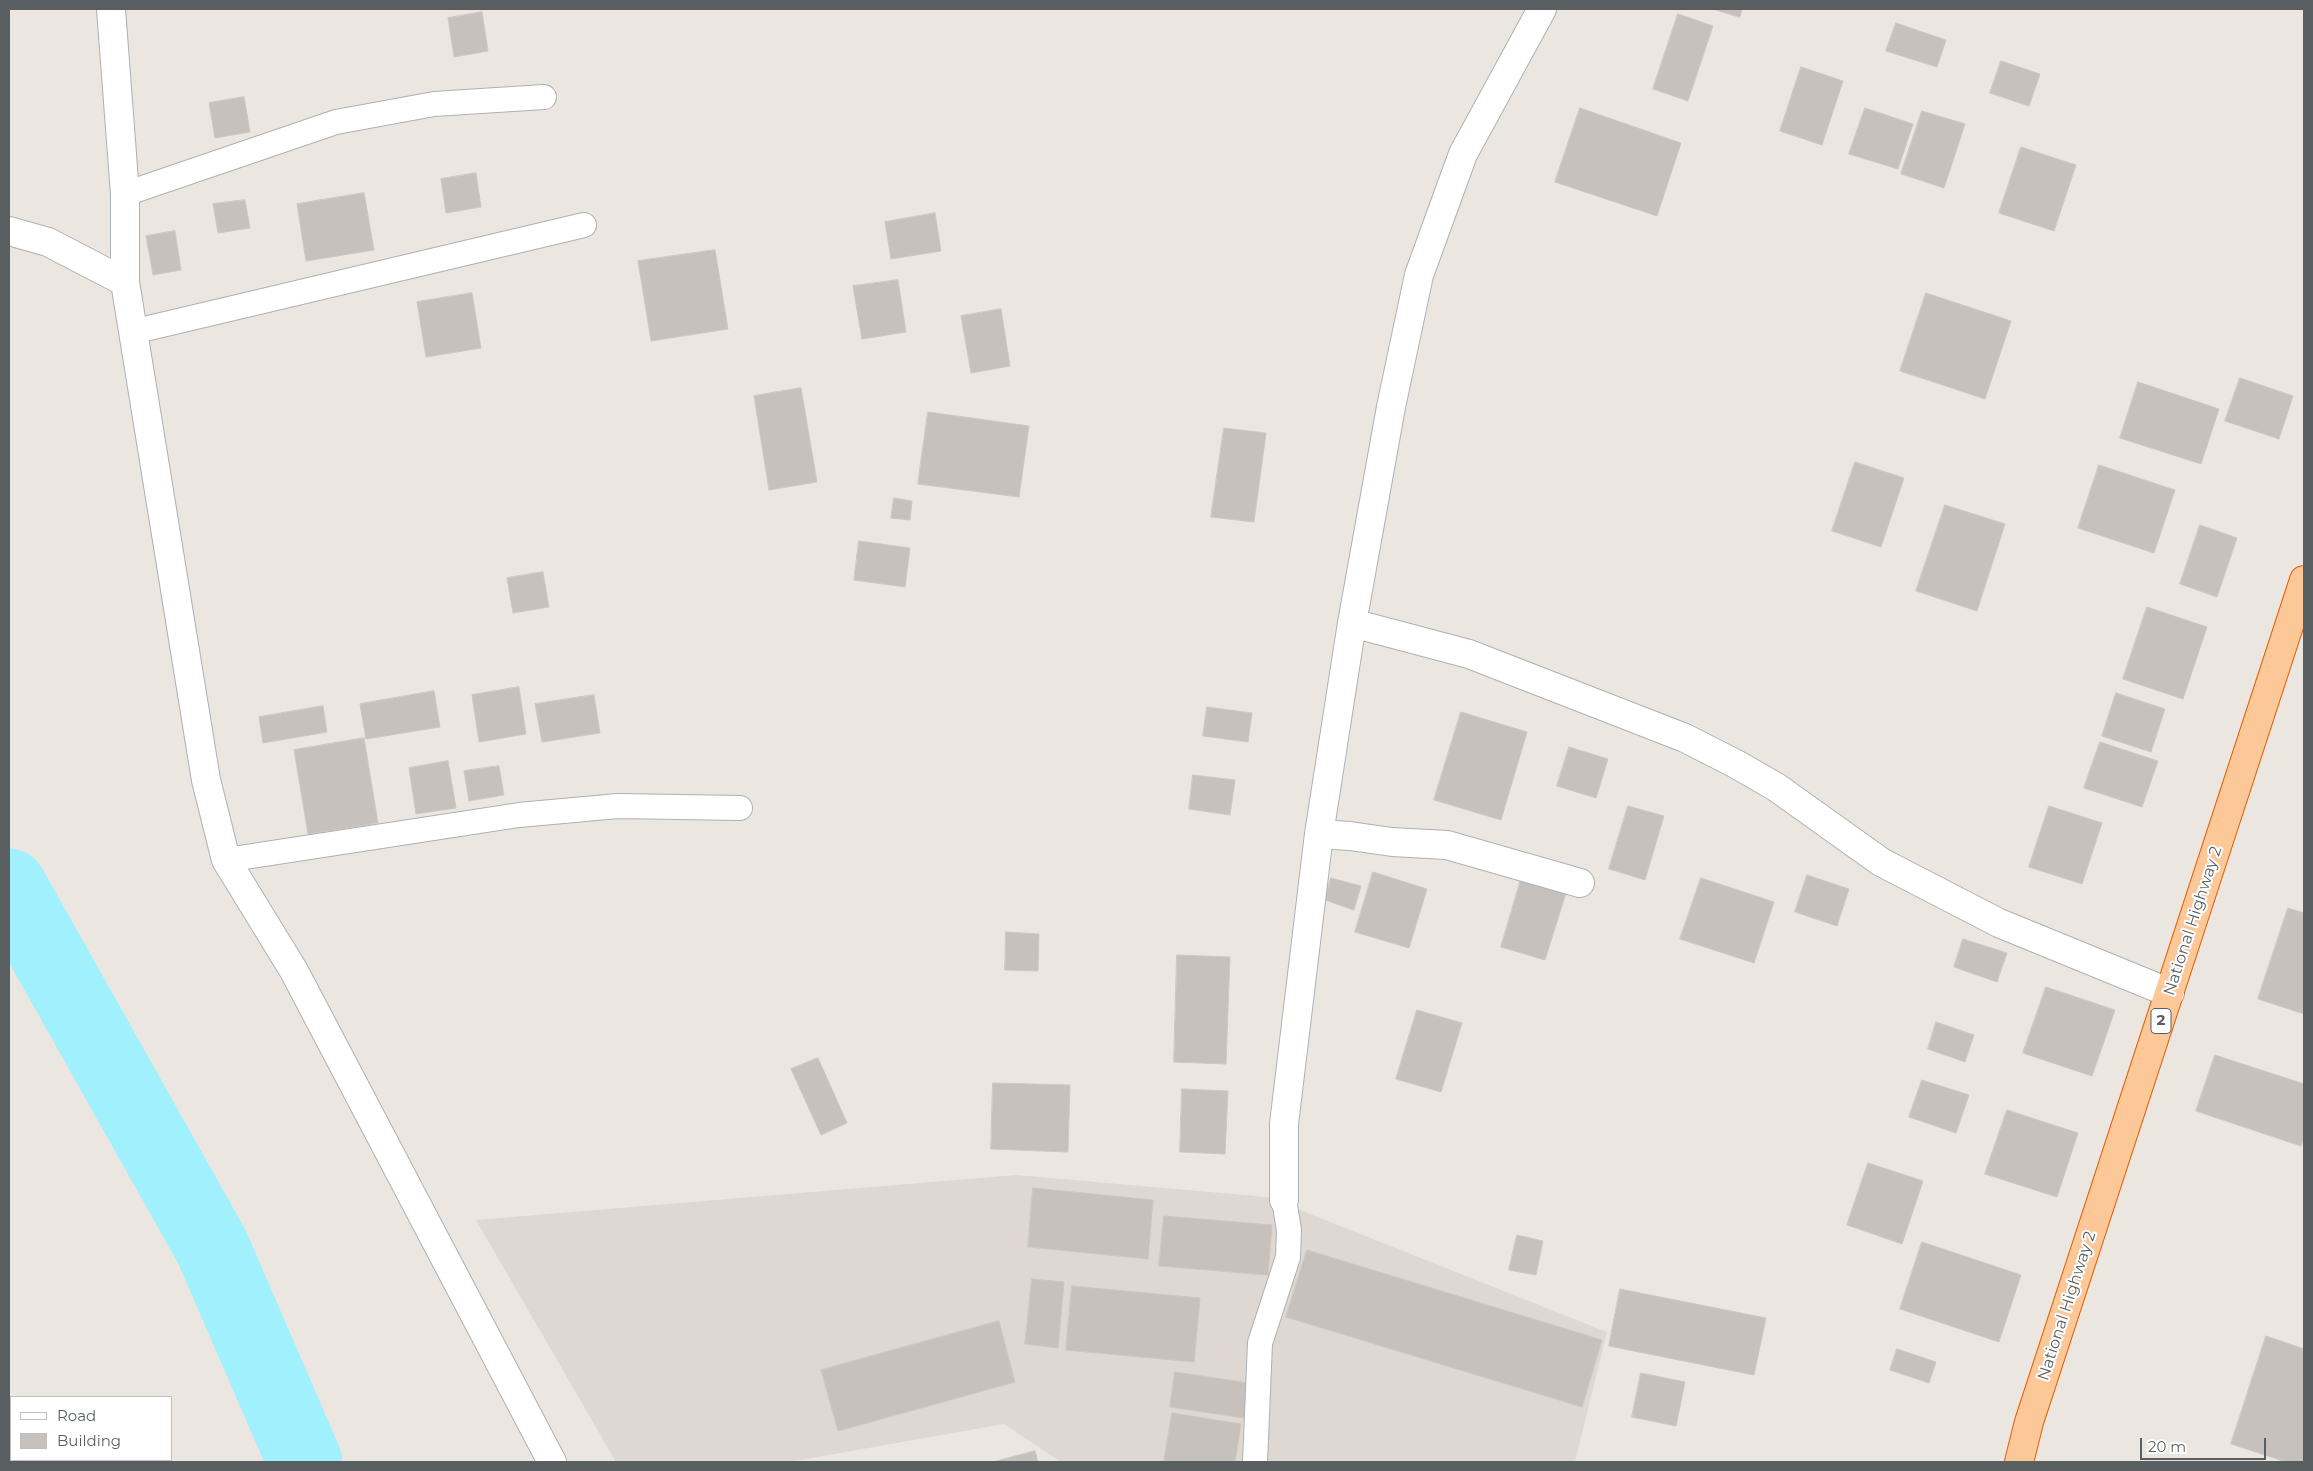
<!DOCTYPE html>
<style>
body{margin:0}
#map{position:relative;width:2313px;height:1471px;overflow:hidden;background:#ece6e1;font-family:Montserrat,sans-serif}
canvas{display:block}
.frame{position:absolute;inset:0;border:10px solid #595f61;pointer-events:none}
.legend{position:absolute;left:10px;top:1396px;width:162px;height:65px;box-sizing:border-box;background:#fff;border:1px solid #bdbfc0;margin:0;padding:6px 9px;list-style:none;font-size:15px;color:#595f61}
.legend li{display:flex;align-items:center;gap:10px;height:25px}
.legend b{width:25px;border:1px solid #bdbfc0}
.scale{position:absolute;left:2140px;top:1438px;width:126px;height:22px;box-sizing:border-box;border:2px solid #595f61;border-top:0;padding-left:6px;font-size:15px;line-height:18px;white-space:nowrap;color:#595f61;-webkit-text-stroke:4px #fff;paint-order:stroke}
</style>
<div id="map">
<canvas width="2313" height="1471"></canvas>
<div class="frame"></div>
<ul class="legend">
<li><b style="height:6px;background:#fff"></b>Road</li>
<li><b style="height:14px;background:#c7c1be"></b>Building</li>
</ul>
<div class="scale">20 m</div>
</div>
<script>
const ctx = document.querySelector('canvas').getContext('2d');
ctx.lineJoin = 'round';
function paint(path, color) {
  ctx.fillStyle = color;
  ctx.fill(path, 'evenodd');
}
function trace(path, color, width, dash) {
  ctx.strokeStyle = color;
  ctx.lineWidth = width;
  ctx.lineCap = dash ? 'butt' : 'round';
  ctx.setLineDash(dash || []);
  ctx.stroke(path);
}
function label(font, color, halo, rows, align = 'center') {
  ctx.font = font + ' Montserrat,sans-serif';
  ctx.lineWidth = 4;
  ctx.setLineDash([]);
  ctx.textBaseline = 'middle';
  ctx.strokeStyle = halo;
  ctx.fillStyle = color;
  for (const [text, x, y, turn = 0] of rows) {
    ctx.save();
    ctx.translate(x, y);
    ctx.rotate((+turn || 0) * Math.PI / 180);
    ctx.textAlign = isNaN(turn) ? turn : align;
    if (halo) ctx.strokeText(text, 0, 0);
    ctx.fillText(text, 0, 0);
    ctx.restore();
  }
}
paint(new Path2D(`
 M 1016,1175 L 1267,1197 L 1607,1332 L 1575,1462 L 1061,1462 L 1004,1424 L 789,1462 L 616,1462 L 476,1220 Z`), '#ded7d2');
trace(new Path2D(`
 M 9,886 L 212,1247 L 305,1462`), '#a0f0fd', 75);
const building = new Path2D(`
 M 1713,9 L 1742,9 L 1740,17 Z
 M 482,12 L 488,51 L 454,57 L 448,18 Z
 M 1678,14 L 1713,26 L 1688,101 L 1653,89 Z
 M 1896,23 L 1946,40 L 1937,67 L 1886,51 Z
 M 2001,61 L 2040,74 L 2029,106 L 1990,93 Z
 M 1801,67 L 1843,81 L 1822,145 L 1780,131 Z
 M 244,97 L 250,132 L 215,138 L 209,103 Z
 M 1580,108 L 1681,143 L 1657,216 L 1555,182 Z
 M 1865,108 L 1913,124 L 1898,169 L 1849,154 Z
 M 1922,111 L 1965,124 L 1944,188 L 1901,174 Z
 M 2021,147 L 2076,165 L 2054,231 L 1999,213 Z
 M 476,173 L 481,207 L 446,213 L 441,179 Z
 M 364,193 L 374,250 L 306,261 L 297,204 Z
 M 245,200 L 250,228 L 218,233 L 213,204 Z
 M 935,213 L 941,251 L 891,259 L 885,222 Z
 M 175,231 L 181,270 L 153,275 L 146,236 Z
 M 715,250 L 728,329 L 651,341 L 638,261 Z
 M 898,280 L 906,332 L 862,339 L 853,286 Z
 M 472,293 L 481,348 L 426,357 L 417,302 Z
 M 1926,293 L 2011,321 L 1985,399 L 1900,371 Z
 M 1001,309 L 1010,366 L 971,373 L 961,316 Z
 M 2240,378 L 2293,396 L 2279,439 L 2225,421 Z
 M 2138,382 L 2219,409 L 2201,464 L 2120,438 Z
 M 801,388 L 817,482 L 769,490 L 754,396 Z
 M 928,412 L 1029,426 L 1019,497 L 918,484 Z
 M 1224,428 L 1266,433 L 1254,522 L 1211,517 Z
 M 1855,462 L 1904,478 L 1881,547 L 1832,531 Z
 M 2099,465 L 2175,490 L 2154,553 L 2078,528 Z
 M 894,498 L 912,501 L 910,520 L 891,518 Z
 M 1945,505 L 2005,524 L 1977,611 L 1916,591 Z
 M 2200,525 L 2237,538 L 2217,597 L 2180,584 Z
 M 859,541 L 910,548 L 905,587 L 854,580 Z
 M 543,572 L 549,607 L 513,613 L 507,578 Z
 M 2147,607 L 2207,627 L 2183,699 L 2123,679 Z
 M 519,687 L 526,734 L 479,742 L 472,695 Z
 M 434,691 L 440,727 L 366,739 L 360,704 Z
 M 2116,693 L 2165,709 L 2151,752 L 2102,736 Z
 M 594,695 L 600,733 L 542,742 L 535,704 Z
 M 323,706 L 327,732 L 263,743 L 259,717 Z
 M 1207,707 L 1252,713 L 1248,742 L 1203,736 Z
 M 1461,712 L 1527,732 L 1501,820 L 1434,800 Z
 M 364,738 L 378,823 L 308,834 L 294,750 Z
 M 2100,742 L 2158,761 L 2142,807 L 2084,788 Z
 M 1569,747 L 1608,759 L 1596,798 L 1557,786 Z
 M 448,761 L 456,808 L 416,814 L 409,768 Z
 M 499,766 L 504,795 L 469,801 L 464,771 Z
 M 1193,775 L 1235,780 L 1230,815 L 1189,809 Z
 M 1628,806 L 1664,816 L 1645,880 L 1609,869 Z
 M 2049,806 L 2102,823 L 2082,884 L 2029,867 Z
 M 1373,872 L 1427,889 L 1409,948 L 1355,932 Z
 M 1807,875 L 1849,889 L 1837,926 L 1795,912 Z
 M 1331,878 L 1361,886 L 1354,910 L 1325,900 Z
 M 1701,878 L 1774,902 L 1754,963 L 1680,939 Z
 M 1521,879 L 1566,893 L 1545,960 L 1501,947 Z
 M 2288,908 L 2304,913 L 2304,1014 L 2258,999 Z
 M 1006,932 L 1039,934 L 1038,971 L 1005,970 Z
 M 1963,939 L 2007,953 L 1997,982 L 1954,967 Z
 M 1177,955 L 1230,957 L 1226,1064 L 1174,1062 Z
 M 2046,987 L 2115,1010 L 2092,1076 L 2023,1053 Z
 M 1417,1010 L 1462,1023 L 1441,1092 L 1396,1079 Z
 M 1936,1022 L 1974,1035 L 1965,1062 L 1928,1049 Z
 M 2215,1055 L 2304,1084 L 2304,1137 L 2301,1146 L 2196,1111 Z
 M 818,1058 L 847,1123 L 821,1135 L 791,1069 Z
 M 1922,1080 L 1969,1095 L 1956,1133 L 1909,1117 Z
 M 993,1083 L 1070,1085 L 1068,1152 L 991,1149 Z
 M 1182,1089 L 1228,1091 L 1225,1154 L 1180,1152 Z
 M 2007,1110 L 2078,1133 L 2057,1197 L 1985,1174 Z
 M 1868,1163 L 1923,1181 L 1902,1244 L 1847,1225 Z
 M 1033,1188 L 1153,1200 L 1148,1259 L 1028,1247 Z
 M 1164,1216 L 1272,1225 L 1268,1275 L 1159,1266 Z
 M 1517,1235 L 1543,1241 L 1536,1275 L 1509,1270 Z
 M 1922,1242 L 2021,1275 L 1999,1342 L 1900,1309 Z
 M 1307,1250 L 1602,1340 L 1582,1407 L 1286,1317 Z
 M 1032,1279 L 1064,1282 L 1058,1348 L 1025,1344 Z
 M 1072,1286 L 1200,1298 L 1194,1362 L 1066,1350 Z
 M 1620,1289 L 1766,1318 L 1754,1375 L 1609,1346 Z
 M 999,1321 L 1015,1382 L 838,1431 L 821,1370 Z
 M 2266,1336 L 2304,1349 L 2304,1462 L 2286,1462 L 2231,1444 Z
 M 1897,1349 L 1936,1362 L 1929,1383 L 1890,1370 Z
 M 1175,1372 L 1249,1383 L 1244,1418 L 1170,1407 Z
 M 1641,1373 L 1685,1382 L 1676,1426 L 1632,1417 Z
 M 1172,1413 L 1241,1424 L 1235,1462 L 1164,1462 Z
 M 1035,1451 L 1038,1462 L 993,1462 Z`);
paint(building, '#c7c1be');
trace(building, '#d0c6bf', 1);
const service = new Path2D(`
 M 125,194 L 336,122 L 434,104 L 544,97
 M 132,332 L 584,225
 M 226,860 L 519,815 L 618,806 L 740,808
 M 1255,1462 L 1260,1343 L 1288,1257 L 1289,1230 L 1284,1200`);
const minor = new Path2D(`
 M 111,9 L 125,194 L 125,282 L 206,780 L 226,860 L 294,971 L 552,1462
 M 9,231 L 48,242 L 125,282
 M 1352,623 L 1469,654 L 1685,738 L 1736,764 L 1776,787 L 1881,862 L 1999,923 L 2170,993
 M 1319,834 L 1350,836 L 1392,842 L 1447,845 L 1580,883
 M 1284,1200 L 1284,1124 L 1319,834 L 1352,623 L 1391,407 L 1419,275 L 1463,154 L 1542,9`);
const trunk = new Path2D(`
 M 2019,1462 L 2029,1422 L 2304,580`);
trace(service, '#adb1b3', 26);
trace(minor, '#adb1b3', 30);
trace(trunk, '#e75e06', 30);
trace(service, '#fff', 24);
trace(minor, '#fff', 28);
trace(trunk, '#fcc898', 28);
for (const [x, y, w] of [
 [2161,1021,20]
]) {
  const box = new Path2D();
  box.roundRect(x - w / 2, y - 12.5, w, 25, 4);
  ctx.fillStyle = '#fff';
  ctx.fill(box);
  trace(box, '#595f61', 1);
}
label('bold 15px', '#595f61', null, [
 ["2",2161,1021]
]);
label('16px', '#595f61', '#fff', [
 ["National Highway 2",2193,921,-72],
 ["National Highway 2",2067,1306,-72]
]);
</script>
